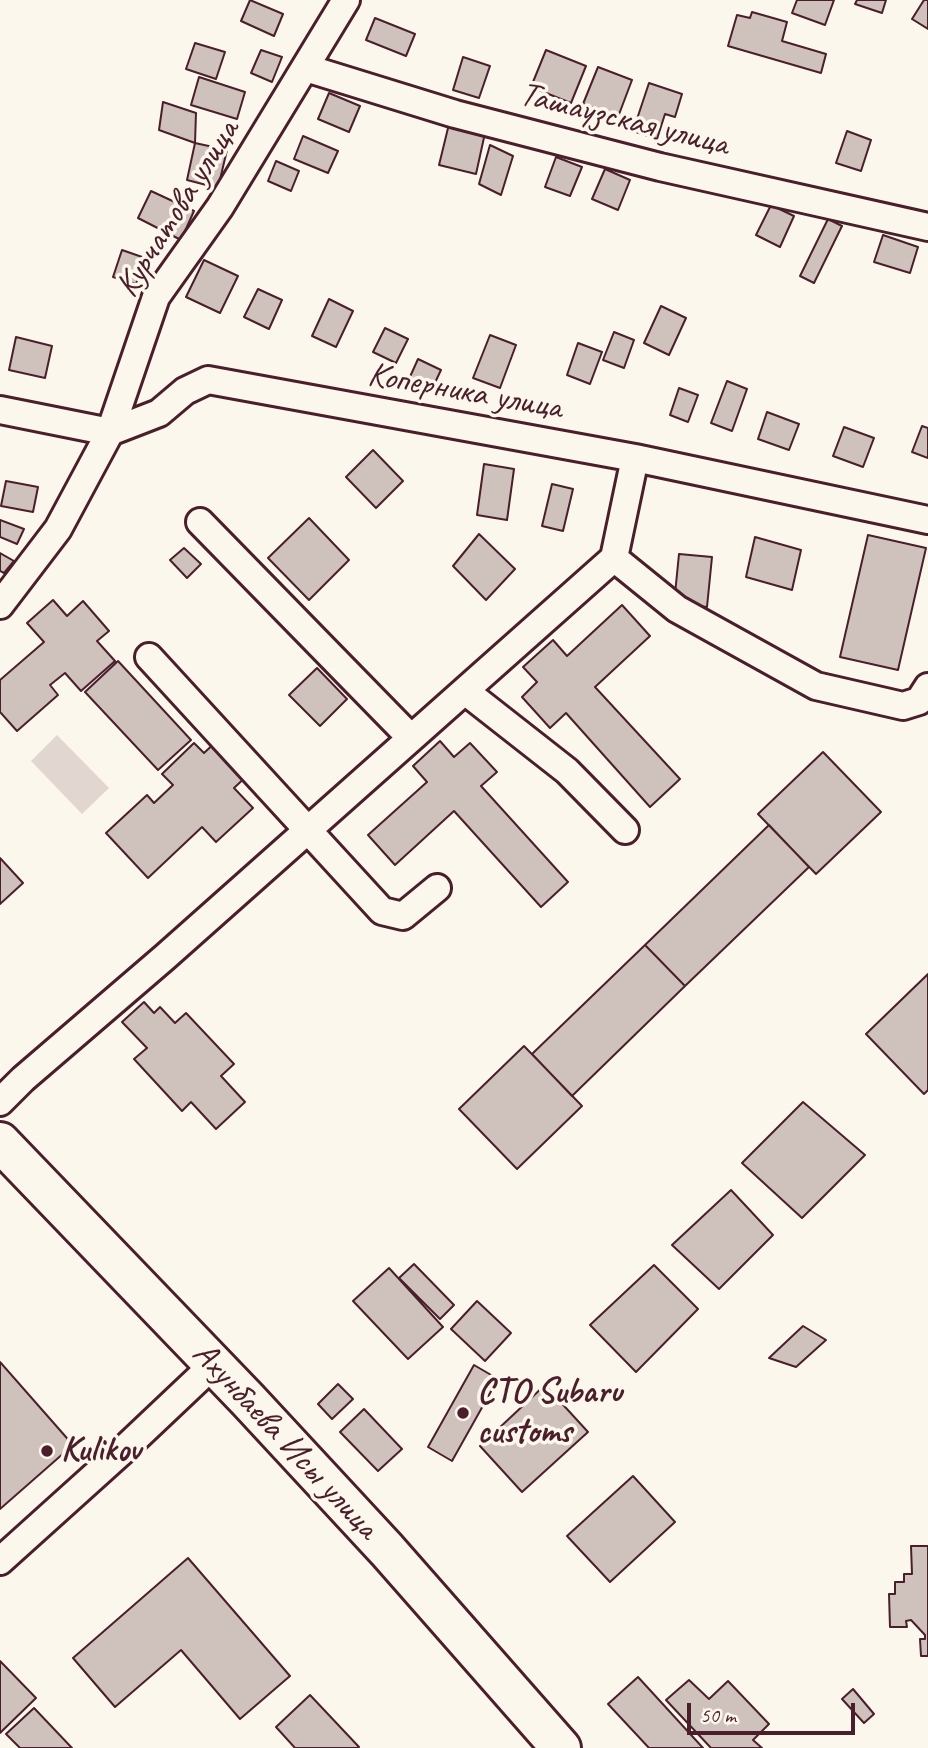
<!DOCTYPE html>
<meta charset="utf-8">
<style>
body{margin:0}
#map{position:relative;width:928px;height:1748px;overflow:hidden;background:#fbf7ec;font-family:Caveat,sans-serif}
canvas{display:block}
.scale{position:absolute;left:687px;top:1703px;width:168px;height:32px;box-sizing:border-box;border:4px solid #4a1f2b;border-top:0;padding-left:9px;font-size:21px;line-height:24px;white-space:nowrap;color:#4a1f2b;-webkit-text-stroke:5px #fbf7ec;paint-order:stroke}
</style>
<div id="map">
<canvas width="928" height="1748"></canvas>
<div class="scale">50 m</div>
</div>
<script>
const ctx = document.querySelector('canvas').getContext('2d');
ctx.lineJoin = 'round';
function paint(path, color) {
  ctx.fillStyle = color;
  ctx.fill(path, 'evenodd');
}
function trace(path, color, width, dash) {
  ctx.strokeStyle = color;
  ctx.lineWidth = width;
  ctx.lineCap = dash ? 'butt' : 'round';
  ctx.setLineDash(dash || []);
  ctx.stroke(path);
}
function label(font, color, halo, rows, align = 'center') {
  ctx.font = font + ' Caveat,sans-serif';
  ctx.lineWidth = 7;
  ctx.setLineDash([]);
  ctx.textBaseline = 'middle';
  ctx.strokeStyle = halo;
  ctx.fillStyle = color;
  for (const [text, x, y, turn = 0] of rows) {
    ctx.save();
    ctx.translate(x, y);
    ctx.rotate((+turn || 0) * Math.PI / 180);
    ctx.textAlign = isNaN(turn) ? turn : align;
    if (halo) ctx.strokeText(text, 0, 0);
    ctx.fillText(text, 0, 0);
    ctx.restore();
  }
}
paint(new Path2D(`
 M 57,735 L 109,788 L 82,814 L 31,761 Z`), '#e2d7d0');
const building = new Path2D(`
 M 250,0 L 283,14 L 274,36 L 241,21 Z
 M 797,0 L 834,0 L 825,25 L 792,13 Z
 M 857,0 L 886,0 L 882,13 L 855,4 Z
 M 924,0 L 928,0 L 928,29 L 912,19 Z
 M 752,12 L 787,22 L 782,41 L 826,54 L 821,73 L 728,46 L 737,15 L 750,18 Z
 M 375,18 L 415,34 L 406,56 L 366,40 Z
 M 195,43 L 225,52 L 216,79 L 186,69 Z
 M 261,50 L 282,57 L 272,82 L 251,73 Z
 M 546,50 L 586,66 L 571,103 L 531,87 Z
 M 463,57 L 490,66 L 479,98 L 453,90 Z
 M 598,67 L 632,80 L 618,117 L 583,104 Z
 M 199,77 L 245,92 L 237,119 L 191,105 Z
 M 649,83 L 682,94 L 675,117 L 665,114 L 657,139 L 633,131 Z
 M 329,93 L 360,106 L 349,132 L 318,119 Z
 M 163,102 L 196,113 L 195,143 L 159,130 Z
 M 449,124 L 485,133 L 476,174 L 439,165 Z
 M 847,131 L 871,140 L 861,171 L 836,163 Z
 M 303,136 L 338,151 L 328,173 L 294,159 Z
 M 195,143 L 227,150 L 218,188 L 187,180 Z
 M 490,145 L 513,156 L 501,195 L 479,184 Z
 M 556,157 L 582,167 L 570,196 L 545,187 Z
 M 276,161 L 299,171 L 291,191 L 268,181 Z
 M 605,169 L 630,180 L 618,210 L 592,199 Z
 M 151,191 L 194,211 L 181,240 L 138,218 Z
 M 771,205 L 794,216 L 780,247 L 756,235 Z
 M 828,219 L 842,226 L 814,283 L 800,276 Z
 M 883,235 L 918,247 L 910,273 L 874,262 Z
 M 122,250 L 145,258 L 136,284 L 113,277 Z
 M 204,260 L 238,276 L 220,313 L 186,297 Z
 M 258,289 L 282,300 L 269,329 L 244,317 Z
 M 329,299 L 353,311 L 336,347 L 312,336 Z
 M 661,306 L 686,318 L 669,355 L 644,343 Z
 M 385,328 L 408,339 L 396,363 L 373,352 Z
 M 614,332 L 634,340 L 624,368 L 603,360 Z
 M 490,335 L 516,345 L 500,388 L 473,378 Z
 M 16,337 L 52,346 L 45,378 L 9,370 Z
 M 578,343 L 602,352 L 590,384 L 567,375 Z
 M 418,359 L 441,370 L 432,389 L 409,379 Z
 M 727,381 L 747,389 L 732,431 L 711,423 Z
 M 679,388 L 698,395 L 688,422 L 670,415 Z
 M 767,412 L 799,424 L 789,450 L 758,439 Z
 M 922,426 L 928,428 L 928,458 L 912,452 Z
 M 844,427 L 874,438 L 863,467 L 833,456 Z
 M 373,450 L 403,481 L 376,508 L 346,477 Z
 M 484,464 L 514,469 L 507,520 L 477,515 Z
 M 6,481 L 38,487 L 33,512 L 1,506 Z
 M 552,484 L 573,489 L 563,531 L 542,526 Z
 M 309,518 L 349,560 L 309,600 L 268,558 Z
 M 0,520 L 24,529 L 17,544 L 0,537 Z
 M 479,534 L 515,569 L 486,600 L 453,566 Z
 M 868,535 L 926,548 L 898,670 L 840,657 Z
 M 755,537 L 801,550 L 792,590 L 746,577 Z
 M 184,548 L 201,564 L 187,578 L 170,560 Z
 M 0,553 L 14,561 L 4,573 L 0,571 Z
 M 679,554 L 712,557 L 707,607 L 674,604 Z
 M 53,600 L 67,616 L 83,601 L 109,631 L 97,641 L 115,661 L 81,691 L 65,673 L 50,685 L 58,695 L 17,731 L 0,712 L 0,680 L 44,642 L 27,623 Z
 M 622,605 L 650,636 L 595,687 L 680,779 L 650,807 L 566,713 L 550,728 L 522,697 L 537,682 L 523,667 L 553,640 L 567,656 Z
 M 118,661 L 191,740 L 158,770 L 85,692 Z
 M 317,668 L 347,699 L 320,726 L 289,695 Z
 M 220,738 L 251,772 L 234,788 L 253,808 L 216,842 L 202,827 L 148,878 L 106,833 L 147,795 L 154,803 L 173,785 L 162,774 L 194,743 L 204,753 Z
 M 440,741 L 454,757 L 470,743 L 497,772 L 481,786 L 568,882 L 541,907 L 454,811 L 395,865 L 368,835 L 427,782 L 413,766 Z
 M 823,752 L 881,812 L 816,874 L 758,814 Z
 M 769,825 L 809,867 L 685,986 L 645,945 Z
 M 0,858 L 23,883 L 0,904 Z
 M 645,945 L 685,986 L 572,1096 L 532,1054 Z
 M 928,974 L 928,1090 L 924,1094 L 866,1034 Z
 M 144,1002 L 154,1013 L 160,1007 L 175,1023 L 186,1013 L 234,1064 L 221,1076 L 245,1102 L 216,1129 L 191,1102 L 182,1111 L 134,1059 L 147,1048 L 122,1022 Z
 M 524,1046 L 582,1106 L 517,1169 L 459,1109 Z
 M 803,1102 L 865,1155 L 802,1218 L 742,1163 Z
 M 731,1190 L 773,1235 L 719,1289 L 672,1245 Z
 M 414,1264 L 454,1305 L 440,1319 L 399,1278 Z
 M 654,1265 L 698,1309 L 636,1372 L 590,1325 Z
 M 389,1268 L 443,1327 L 408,1359 L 353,1301 Z
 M 477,1301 L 511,1333 L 485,1361 L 451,1329 Z
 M 803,1326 L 826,1340 L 796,1367 L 769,1358 Z
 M 0,1362 L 73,1445 L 0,1509 Z
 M 474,1365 L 498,1379 L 452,1461 L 428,1447 Z
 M 338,1384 L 353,1399 L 332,1419 L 318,1404 Z
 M 545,1385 L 588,1432 L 522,1492 L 480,1446 Z
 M 364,1409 L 402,1449 L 378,1471 L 340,1432 Z
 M 633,1476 L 675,1522 L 610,1582 L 567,1536 Z
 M 911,1546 L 928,1546 L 928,1656 L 921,1656 L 920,1639 L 925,1639 L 925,1635 L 911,1620 L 906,1621 L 907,1627 L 890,1627 L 889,1594 L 895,1594 L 895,1582 L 904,1582 L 904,1574 L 912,1574 Z
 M 188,1558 L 290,1676 L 240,1719 L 181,1650 L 115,1707 L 73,1658 Z
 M 0,1661 L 36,1698 L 0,1733 Z
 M 638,1677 L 703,1748 L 649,1748 L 608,1704 Z
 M 689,1680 L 709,1699 L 728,1681 L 769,1724 L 753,1740 L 762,1748 L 711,1748 L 666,1700 Z
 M 853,1689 L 874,1714 L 864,1723 L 842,1699 Z
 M 310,1695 L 359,1747 L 357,1748 L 295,1748 L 276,1727 Z
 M 34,1708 L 72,1748 L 20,1748 L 6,1734 Z`);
paint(building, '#cfc2bc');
trace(building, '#4a1f2b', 2);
const street = new Path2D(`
 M 306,68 L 455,114 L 660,167 L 928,227
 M 0,410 L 110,432 L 159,413 L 185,391 L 208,380 L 635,458 L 928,520
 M 200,522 L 411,738
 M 614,558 L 677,609 L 816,686 L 903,706 L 919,701 L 928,687
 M 0,605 L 58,529 L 110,432 L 156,297 L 220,207 L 346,0
 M 149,657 L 382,911 L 403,916 L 437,888
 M 465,691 L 567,771 L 625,830
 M 0,1102 L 23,1079 L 165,957 L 614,558 L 635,458
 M 0,1561 L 121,1452 L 213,1365`);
const primary = new Path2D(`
 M 0,1142 L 248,1400 L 387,1550 L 561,1748`);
trace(street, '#4a1f2b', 32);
trace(primary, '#4a1f2b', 44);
trace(street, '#fbf7ec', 26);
trace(primary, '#fbf7ec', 38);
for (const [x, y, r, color] of [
 [463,1413,7,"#4a1f2b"],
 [47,1451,7,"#4a1f2b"]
]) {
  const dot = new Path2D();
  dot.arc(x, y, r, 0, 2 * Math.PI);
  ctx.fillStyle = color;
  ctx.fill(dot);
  trace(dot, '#fbf7ec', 2.5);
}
label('35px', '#4a1f2b', '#fbf7ec', [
 ["Ташаузская улица",624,120,14],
 ["Курчатова улица",178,209,-58],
 ["Коперника улица",465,392,10],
 ["Ахунбаева Исы улица",285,1441,47]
]);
label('bold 35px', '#4a1f2b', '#fbf7ec', [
 ["СТО Subaru",477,1393],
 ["customs",477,1433],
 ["Kulikov",61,1451]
], 'left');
</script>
